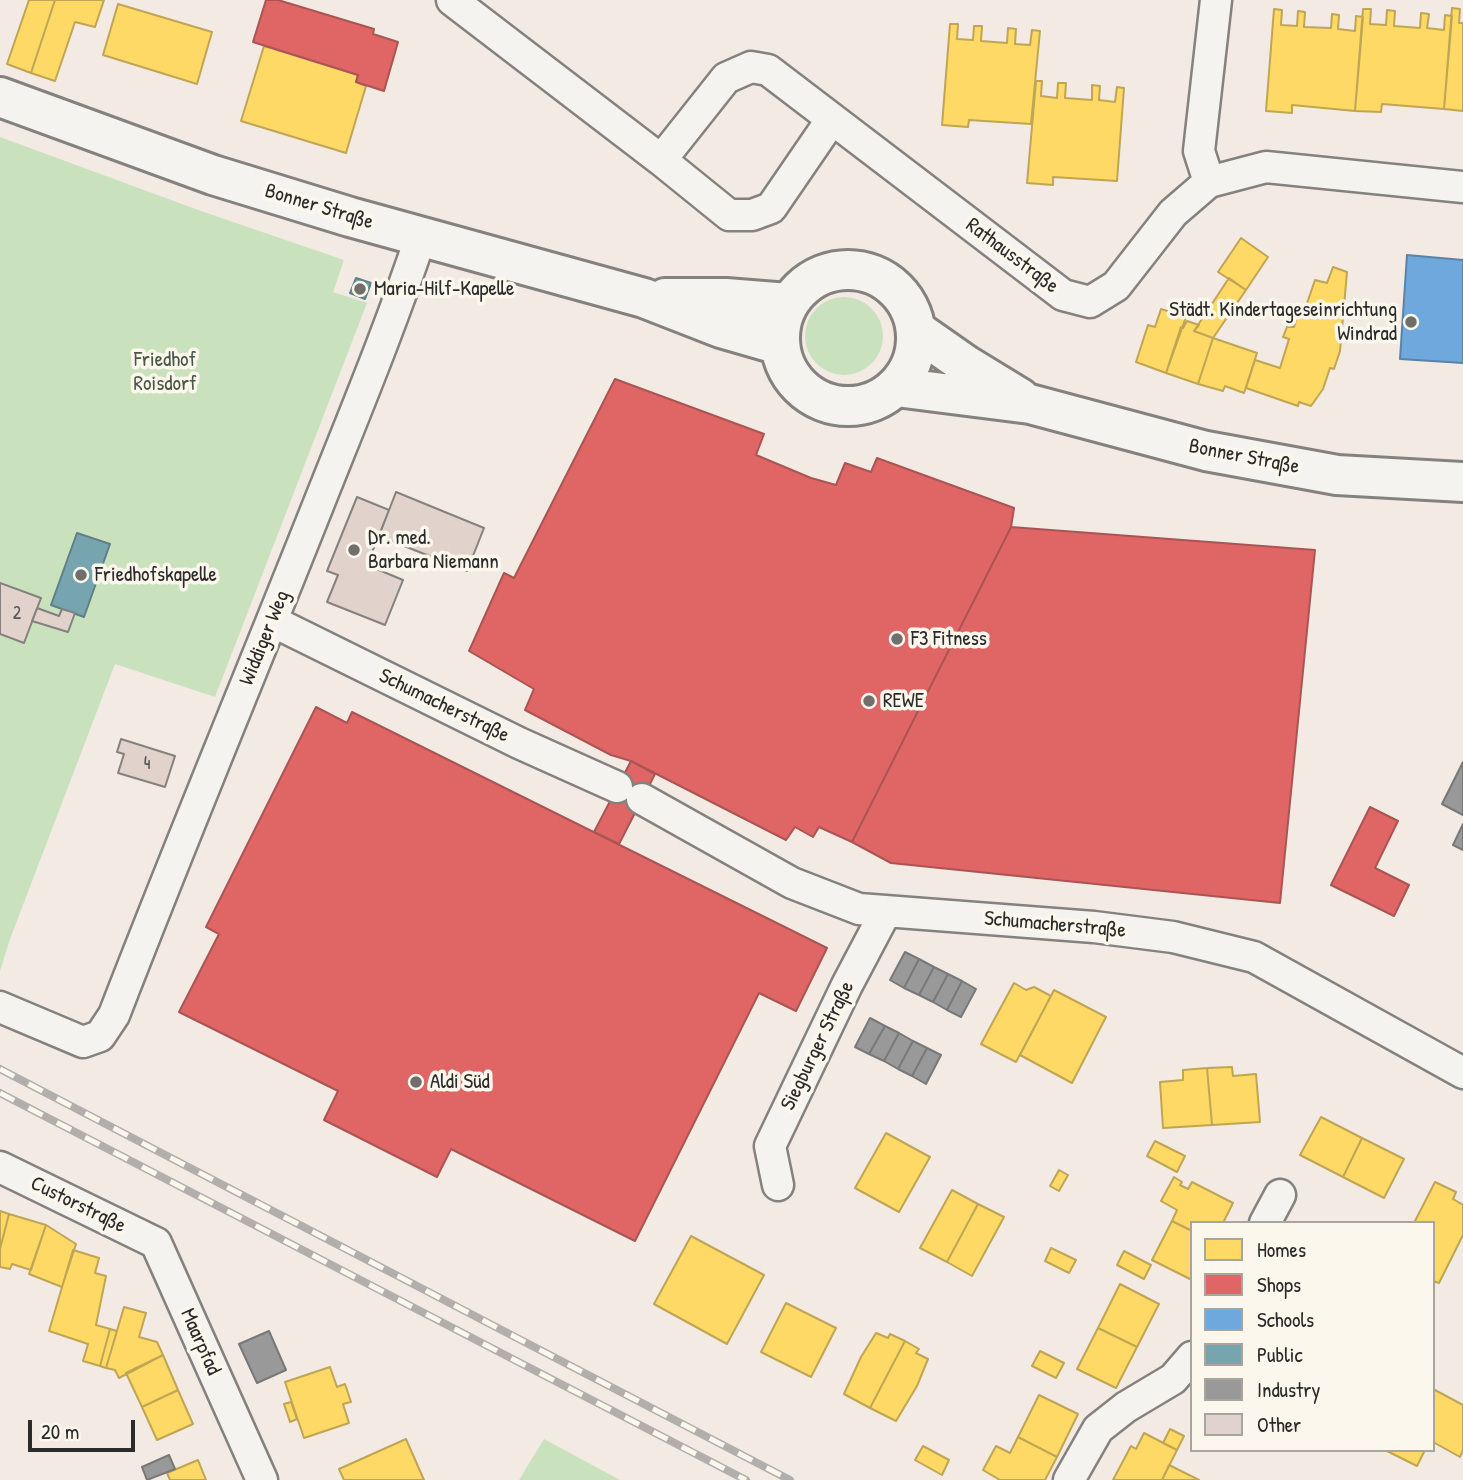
<!DOCTYPE html>
<meta charset="utf-8">
<style>
body{margin:0}
#map{position:relative;width:1463px;height:1480px;overflow:hidden;background:#f2eae3;font-family:"Patrick Hand",sans-serif}
canvas{display:block}
.legend{position:absolute;left:1190px;top:1221px;width:245px;height:231px;box-sizing:border-box;background:#fbf7ec;border:2px solid #a8a59f;margin:0;padding:9px 12px;list-style:none;font-size:21px;color:#2b2b2b}
.legend li{display:flex;align-items:center;gap:14px;height:35px}
.legend b{width:35px;border:2px solid #a8a59f}
.scale{position:absolute;left:28px;top:1420px;width:107px;height:32px;box-sizing:border-box;border:4px solid #2b2b2b;border-top:0;padding-left:9px;font-size:21px;line-height:24px;white-space:nowrap;color:#2b2b2b;-webkit-text-stroke:5px #fbf7ec;paint-order:stroke}
</style>
<div id="map">
<canvas width="1463" height="1480"></canvas>
<ul class="legend">
<li><b style="height:19px;background:#ffd966"></b>Homes</li>
<li><b style="height:19px;background:#e06666"></b>Shops</li>
<li><b style="height:19px;background:#6fa8dc"></b>Schools</li>
<li><b style="height:19px;background:#76a5af"></b>Public</li>
<li><b style="height:19px;background:#999"></b>Industry</li>
<li><b style="height:19px;background:#e1d2cb"></b>Other</li>
</ul>
<div class="scale">20 m</div>
</div>
<script>
const ctx = document.querySelector('canvas').getContext('2d');
ctx.lineJoin = 'round';
function paint(path, color) {
  ctx.fillStyle = color;
  ctx.fill(path, 'evenodd');
}
function trace(path, color, width, dash) {
  ctx.strokeStyle = color;
  ctx.lineWidth = width;
  ctx.lineCap = dash ? 'butt' : 'round';
  ctx.setLineDash(dash || []);
  ctx.stroke(path);
}
function label(font, color, halo, rows, align = 'center') {
  ctx.font = font + ' "Patrick Hand",sans-serif';
  ctx.lineWidth = 7;
  ctx.setLineDash([]);
  ctx.textBaseline = 'middle';
  ctx.strokeStyle = halo;
  ctx.fillStyle = color;
  for (const [text, x, y, turn = 0] of rows) {
    ctx.save();
    ctx.translate(x, y);
    ctx.rotate((+turn || 0) * Math.PI / 180);
    ctx.textAlign = isNaN(turn) ? turn : align;
    if (halo) ctx.strokeText(text, 0, 0);
    ctx.fillText(text, 0, 0);
    ctx.restore();
  }
}
paint(new Path2D(`
 M 0,137 L 201,211 L 344,260 L 333,292 L 367,303 L 215,697 L 115,664 L 10,939 L 0,971 Z
 M805 336a39 39 0 1 1 78 0a39 39 0 1 1-78 0Z
 M 544,1439 L 620,1480 L 519,1480 Z`), '#c9e2bd');
const homes = new Path2D(`
 M 29,0 L 55,0 L 31,73 L 7,64 Z
 M 55,0 L 104,0 L 95,27 L 75,22 L 55,81 L 31,73 Z
 M 118,4 L 212,32 L 197,84 L 103,55 Z
 M 1452,8 L 1460,9 L 1459,23 L 1463,23 L 1463,111 L 1444,109 Z
 M 1274,9 L 1282,10 L 1281,25 L 1297,26 L 1298,11 L 1305,12 L 1304,27 L 1331,28 L 1332,14 L 1339,15 L 1338,29 L 1355,31 L 1356,16 L 1363,17 L 1355,111 L 1292,105 L 1292,113 L 1266,111 Z
 M 1363,9 L 1371,9 L 1370,24 L 1386,25 L 1387,10 L 1395,11 L 1394,26 L 1420,28 L 1421,13 L 1429,14 L 1427,28 L 1444,30 L 1445,15 L 1452,16 L 1444,109 L 1382,104 L 1381,112 L 1355,111 Z
 M 950,24 L 958,24 L 957,39 L 973,40 L 974,26 L 982,26 L 981,41 L 1007,43 L 1008,28 L 1016,29 L 1015,44 L 1030,45 L 1032,30 L 1040,31 L 1031,124 L 969,120 L 968,127 L 942,125 Z
 M 264,46 L 358,75 L 356,82 L 366,86 L 346,153 L 241,121 Z
 M 1036,81 L 1042,81 L 1041,96 L 1057,98 L 1058,83 L 1066,83 L 1065,98 L 1092,100 L 1092,85 L 1100,86 L 1099,100 L 1115,102 L 1117,87 L 1124,88 L 1117,181 L 1053,177 L 1053,185 L 1027,183 Z
 M 1241,238 L 1268,257 L 1246,290 L 1218,272 Z
 M 1333,267 L 1347,272 L 1340,351 L 1334,369 L 1330,368 L 1323,389 L 1311,406 L 1299,402 L 1298,406 L 1246,388 L 1255,360 L 1280,368 L 1289,339 L 1283,337 L 1287,327 L 1294,327 L 1298,314 L 1303,315 L 1315,280 L 1327,283 Z
 M 1229,278 L 1246,290 L 1213,338 L 1194,331 Z
 M 1161,309 L 1186,317 L 1166,373 L 1136,362 L 1148,325 L 1155,327 Z
 M 1187,321 L 1199,325 L 1194,331 L 1213,338 L 1198,384 L 1166,373 L 1181,327 L 1183,328 Z
 M 1213,338 L 1257,353 L 1244,393 L 1225,386 L 1223,391 L 1198,384 Z
 M 1014,983 L 1026,990 L 1034,987 L 1051,996 L 1016,1062 L 981,1044 Z
 M 1054,990 L 1106,1017 L 1072,1083 L 1020,1055 Z
 M 1232,1067 L 1233,1076 L 1256,1074 L 1260,1122 L 1212,1125 L 1207,1068 Z
 M 1207,1068 L 1212,1125 L 1163,1128 L 1160,1082 L 1183,1080 L 1183,1070 Z
 M 1321,1117 L 1362,1138 L 1343,1177 L 1300,1155 Z
 M 886,1133 L 930,1157 L 899,1212 L 855,1188 Z
 M 1362,1138 L 1404,1159 L 1384,1198 L 1343,1177 Z
 M 1155,1141 L 1185,1156 L 1177,1172 L 1147,1156 Z
 M 1059,1170 L 1068,1175 L 1059,1191 L 1050,1186 Z
 M 1174,1177 L 1182,1182 L 1180,1185 L 1188,1189 L 1192,1182 L 1233,1203 L 1223,1223 L 1192,1223 L 1192,1231 L 1172,1221 L 1177,1210 L 1161,1201 Z
 M 1435,1182 L 1456,1192 L 1453,1199 L 1463,1205 L 1463,1235 L 1439,1283 L 1433,1281 L 1433,1223 L 1414,1223 Z
 M 952,1190 L 978,1204 L 947,1262 L 920,1248 Z
 M 978,1204 L 1004,1217 L 972,1276 L 947,1262 Z
 M 0,1211 L 9,1214 L 0,1249 Z
 M 9,1214 L 46,1225 L 31,1270 L 12,1264 L 10,1269 L 0,1267 L 0,1249 Z
 M 1172,1221 L 1192,1231 L 1192,1280 L 1152,1260 Z
 M 46,1225 L 76,1244 L 62,1287 L 29,1274 Z
 M 691,1236 L 764,1275 L 727,1344 L 654,1304 Z
 M 1051,1248 L 1076,1260 L 1069,1273 L 1045,1261 Z
 M 73,1250 L 99,1258 L 95,1273 L 106,1276 L 96,1325 L 110,1329 L 100,1366 L 83,1361 L 88,1344 L 49,1331 Z
 M 1124,1251 L 1151,1265 L 1144,1279 L 1117,1265 Z
 M 1120,1284 L 1159,1304 L 1137,1347 L 1098,1328 Z
 M 786,1303 L 836,1328 L 811,1377 L 761,1352 Z
 M 124,1307 L 146,1313 L 139,1337 L 157,1342 L 163,1355 L 119,1378 L 115,1370 L 106,1368 Z
 M 1098,1328 L 1137,1347 L 1116,1388 L 1077,1369 Z
 M 110,1329 L 117,1331 L 106,1368 L 100,1366 Z
 M 876,1333 L 888,1338 L 890,1334 L 905,1341 L 870,1408 L 844,1394 L 861,1357 Z
 M 905,1341 L 919,1349 L 916,1353 L 928,1359 L 917,1386 L 896,1421 L 870,1408 Z
 M 1040,1351 L 1064,1363 L 1056,1378 L 1032,1366 Z
 M 163,1355 L 178,1390 L 142,1407 L 126,1373 Z
 M 330,1367 L 337,1387 L 345,1384 L 351,1402 L 343,1404 L 349,1423 L 304,1438 L 285,1382 Z
 M 1433,1389 L 1463,1405 L 1463,1450 L 1460,1457 L 1433,1442 Z
 M 178,1390 L 193,1424 L 157,1440 L 142,1407 Z
 M 1039,1395 L 1078,1414 L 1057,1457 L 1018,1437 Z
 M 291,1402 L 297,1419 L 290,1422 L 284,1404 Z
 M 1170,1429 L 1184,1436 L 1177,1450 L 1163,1443 Z
 M 1144,1433 L 1177,1450 L 1162,1480 L 1113,1480 L 1131,1446 L 1136,1449 Z
 M 1018,1437 L 1057,1457 L 1045,1480 L 1000,1480 L 983,1470 L 996,1446 L 1010,1453 Z
 M 406,1439 L 424,1480 L 344,1480 L 339,1469 Z
 M 923,1446 L 949,1460 L 942,1475 L 915,1460 Z
 M 1385,1450 L 1425,1450 L 1417,1466 Z
 M 198,1460 L 206,1480 L 170,1480 L 167,1473 Z
 M 1169,1465 L 1199,1480 L 1162,1480 Z`);
paint(homes, '#ffd966');
trace(homes, '#bfa554', 2);
const shops = new Path2D(`
 M 266,0 L 278,0 L 374,29 L 373,34 L 398,42 L 384,91 L 356,82 L 358,75 L 253,42 Z
 M 615,379 L 764,434 L 756,455 L 811,478 L 836,485 L 845,463 L 871,472 L 877,458 L 1014,508 L 1011,527 L 852,842 L 819,827 L 813,837 L 795,827 L 786,840 L 631,761 L 611,755 L 525,710 L 534,689 L 469,651 L 504,573 L 514,578 Z
 M 1011,527 L 1315,550 L 1280,903 L 891,863 L 852,842 Z
 M 316,707 L 347,723 L 352,712 L 827,948 L 796,1011 L 759,993 L 635,1241 L 451,1149 L 437,1177 L 324,1120 L 338,1091 L 179,1012 L 219,934 L 206,927 Z
 M 631,761 L 655,774 L 619,844 L 594,832 Z
 M 1370,807 L 1398,821 L 1375,868 L 1409,885 L 1394,916 L 1331,885 Z`);
paint(shops, '#e06666');
trace(shops, '#aa5454', 2);
const schools = new Path2D(`
 M 1407,255 L 1463,260 L 1463,363 L 1400,359 Z`);
paint(schools, '#6fa8dc');
trace(schools, '#5b82a7', 2);
const public = new Path2D(`
 M 356,278 L 371,283 L 365,299 L 350,293 Z
 M 77,533 L 110,544 L 84,617 L 51,605 Z`);
paint(public, '#76a5af');
trace(public, '#608087', 2);
const industry = new Path2D(`
 M 1463,762 L 1463,815 L 1442,804 Z
 M 1463,824 L 1463,850 L 1453,845 Z
 M 905,952 L 919,959 L 904,988 L 890,980 Z
 M 919,959 L 934,967 L 919,995 L 904,988 Z
 M 934,967 L 948,974 L 933,1002 L 919,995 Z
 M 948,974 L 962,981 L 947,1010 L 933,1002 Z
 M 962,981 L 976,989 L 961,1017 L 947,1010 Z
 M 870,1018 L 885,1026 L 869,1054 L 855,1047 Z
 M 885,1026 L 899,1033 L 884,1061 L 869,1054 Z
 M 899,1033 L 913,1041 L 898,1069 L 884,1061 Z
 M 913,1041 L 927,1048 L 912,1076 L 898,1069 Z
 M 927,1048 L 941,1055 L 926,1084 L 912,1076 Z
 M 269,1331 L 286,1370 L 257,1383 L 239,1344 Z
 M 169,1455 L 175,1469 L 147,1480 L 142,1467 Z`);
paint(industry, '#999');
trace(industry, '#787878', 2);
const building = new Path2D(`
 M 396,492 L 484,528 L 467,571 L 379,536 Z
 M 357,497 L 389,510 L 367,565 L 403,580 L 385,625 L 327,602 L 338,575 L 327,571 Z
 M 0,583 L 41,598 L 24,643 L 0,634 Z
 M 37,608 L 59,616 L 62,609 L 75,613 L 68,632 L 32,621 Z
 M 121,739 L 175,756 L 165,787 L 118,773 L 124,754 L 117,752 Z`);
paint(building, '#e1d2cb');
trace(building, '#85817e', 2);
const street = new Path2D(`
 M 452,0 L 661,160 L 729,215 L 752,215 L 771,208 L 832,119
 M 661,160 L 726,78 L 751,67 L 768,70 L 1063,295 L 1090,302 L 1116,286 L 1173,213 L 1209,182 L 1266,167 L 1463,187
 M 1209,182 L 1199,151 L 1216,0
 M 272,621 L 519,743 L 617,787
 M 642,799 L 792,883 L 859,909 L 1094,927 L 1173,937 L 1254,957 L 1463,1073
 M 0,1007 L 83,1042 L 100,1036 L 114,1015 C 180,844 251,674 319,503 C 354,415 391,326 421,236
 M 0,1167 L 156,1243 L 262,1480
 M 778,1185 L 770,1146 L 847,985 L 886,911
 M 1265,1223 L 1280,1195
 M 1069,1480 L 1098,1429 L 1126,1407 L 1173,1379 L 1192,1357`);
const secondary = new Path2D(`
 M 0,97 L 213,175 L 350,217 L 644,298 L 721,328 L 780,345
 M780 338a68 68 0 1 1 136 0a68 68 0 1 1-136 0Z
 M 665,298 L 726,298 L 788,303
 M 916,330 L 966,365 L 1020,398
 M 896,387 L 1030,404 L 1206,451 L 1337,475 L 1463,482`);
trace(street, '#85817e', 35);
trace(secondary, '#85817e', 44);
trace(street, '#f5f3ef', 30);
trace(secondary, '#f5f3ef', 38);
const rail = new Path2D(`
 M 0,1069 L 790,1480
 M 0,1093 L 746,1480`);
trace(rail, '#b1aeac', 8);
trace(rail, '#fbf7ec', 5, [16]);
for (const [x, y, r, color] of [
 [360,289,7,"#716e6b"],
 [1411,322,7,"#716e6b"],
 [354,550,7,"#716e6b"],
 [81,575,7,"#716e6b"],
 [897,639,7,"#716e6b"],
 [869,701,7,"#716e6b"],
 [416,1082,7,"#716e6b"]
]) {
  const dot = new Path2D();
  dot.arc(x, y, r, 0, 2 * Math.PI);
  ctx.fillStyle = color;
  ctx.fill(dot);
  trace(dot, '#fbf7ec', 2.5);
}
label('18px', '#585553', null, [
 ["2",17,614],
 ["4",147,764]
]);
label('21px', '#2b2b2b', '#fbf7ec', [
 ["Bonner Straße",319,207,17],
 ["Rathausstraße",1012,256,37],
 ["Bonner Straße",1244,457,11],
 ["Widdiger Weg",265,638,-68],
 ["Schumacherstraße",444,706,26],
 ["Schumacherstraße",1055,925,5],
 ["Siegburger Straße",818,1046,-64],
 ["Custorstraße",78,1205,26],
 ["Maarpfad",200,1342,66]
]);
label('21px', '#2b2b2b', '#fbf7ec', [
 ["Maria-Hilf-Kapelle",374,289],
 ["Städt. Kindertageseinrichtung",1397,310,"right"],
 ["Windrad",1397,334,"right"],
 ["Dr. med.",368,538],
 ["Barbara Niemann",368,562],
 ["Friedhofskapelle",95,575],
 ["F3 Fitness",911,639],
 ["REWE",883,701],
 ["Aldi Süd",430,1082]
], 'left');
label('21px', '#4a5748', '#fbf7ec', [
 ["Friedhof",165,360],
 ["Roisdorf",165,384]
]);
</script>
